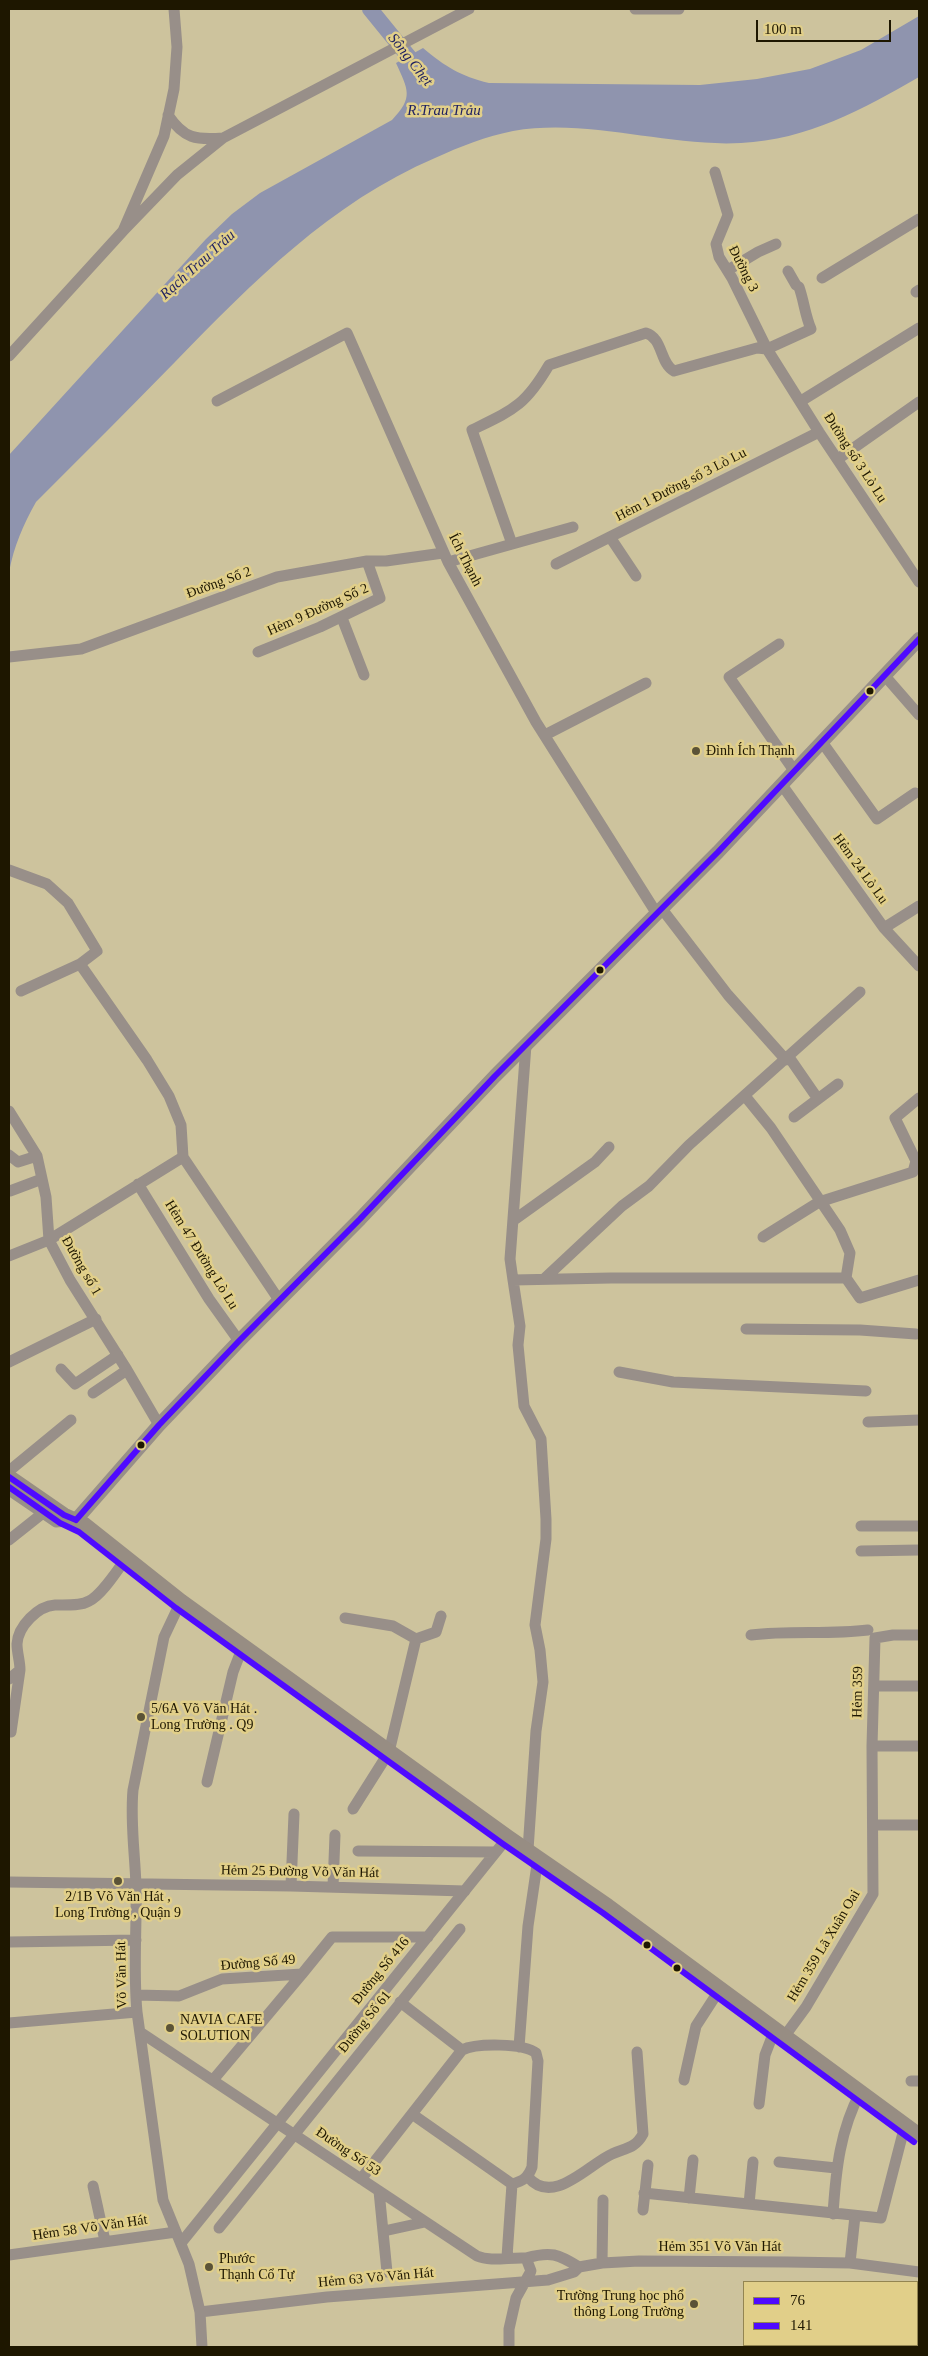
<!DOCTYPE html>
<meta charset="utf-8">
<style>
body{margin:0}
#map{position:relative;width:928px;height:2356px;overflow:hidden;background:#cdc39d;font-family:Georgia,serif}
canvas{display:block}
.frame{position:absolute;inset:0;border:10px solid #1e1700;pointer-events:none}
.legend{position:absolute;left:743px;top:2281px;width:175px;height:65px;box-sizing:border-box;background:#e1cf89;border:1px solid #938552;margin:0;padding:6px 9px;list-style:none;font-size:15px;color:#1e1700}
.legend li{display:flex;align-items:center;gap:10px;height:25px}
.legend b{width:25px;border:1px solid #938552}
.scale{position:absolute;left:756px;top:20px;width:135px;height:22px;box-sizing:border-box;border:2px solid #1e1700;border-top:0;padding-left:6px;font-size:15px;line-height:18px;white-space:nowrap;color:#1e1700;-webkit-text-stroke:4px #e1cf89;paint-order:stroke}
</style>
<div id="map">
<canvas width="928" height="2356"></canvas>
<div class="frame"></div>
<ul class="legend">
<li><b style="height:6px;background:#4f0aff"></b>76</li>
<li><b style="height:6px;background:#4f0aff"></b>141</li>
</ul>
<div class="scale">100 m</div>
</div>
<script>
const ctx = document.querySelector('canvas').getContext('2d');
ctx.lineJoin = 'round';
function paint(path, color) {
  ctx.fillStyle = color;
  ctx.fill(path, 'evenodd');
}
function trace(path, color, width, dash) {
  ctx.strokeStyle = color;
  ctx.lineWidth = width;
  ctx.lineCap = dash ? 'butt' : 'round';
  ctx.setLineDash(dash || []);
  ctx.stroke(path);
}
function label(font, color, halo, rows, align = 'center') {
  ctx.font = font + ' Georgia,serif';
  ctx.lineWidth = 5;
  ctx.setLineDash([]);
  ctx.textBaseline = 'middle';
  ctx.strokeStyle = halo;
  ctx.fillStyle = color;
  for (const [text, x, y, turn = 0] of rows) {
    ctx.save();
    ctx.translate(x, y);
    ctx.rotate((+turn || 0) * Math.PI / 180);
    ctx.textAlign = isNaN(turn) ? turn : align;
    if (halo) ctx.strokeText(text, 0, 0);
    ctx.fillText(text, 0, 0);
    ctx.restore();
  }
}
paint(new Path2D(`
 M 919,16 L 919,77 C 863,109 807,140 741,143 C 665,147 590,118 513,131 C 487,136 459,147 435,158 C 330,203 253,282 175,362 C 129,409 82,456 36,502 C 23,525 14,546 9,572 L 9,455 L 206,239 L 232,214 L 260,193 L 392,120 C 414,97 408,90 396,63 L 423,48 C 446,67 460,76 489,83 L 700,85 L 757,79 L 810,69 L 861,50 Z`), '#8f94ae');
trace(new Path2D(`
 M 370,9 L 422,73`), '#8f94ae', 16);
trace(new Path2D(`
 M 635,9 L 679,9
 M 168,115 C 184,139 196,140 223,138
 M 715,172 L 728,215 L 716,244 L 719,257 L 732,278 L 767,349 L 819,432 L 919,582
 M 123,231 L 177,175 L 223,138 L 469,9
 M 728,270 L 758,252 L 776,244
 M 822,278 L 919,219
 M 916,292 L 919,290
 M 767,349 L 811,329 C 805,315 804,301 799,287 L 796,285 L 788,271
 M 9,356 L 123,231 L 164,136 L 174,89 L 177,47 L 174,9
 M 217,401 L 347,333 L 448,562 L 536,722 L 657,914
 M 801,401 L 919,328
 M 838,459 L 919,402
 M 610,537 L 636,576
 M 512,544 L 472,430 C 513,410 525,406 549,365 L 646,333 C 663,338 660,364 674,371 L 757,348 L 767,349
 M 448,562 L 573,527
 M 556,564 L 819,432
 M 342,618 L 364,675
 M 779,644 L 729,677 L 795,772
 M 258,652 L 320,627 L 380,598 L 367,561
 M 9,657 L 81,649 L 277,577 L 367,561 L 386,561 L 443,553
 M 885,676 L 919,715
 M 545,735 L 646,683
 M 822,742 L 877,819 L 915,793
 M 782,785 L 884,928 L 919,966
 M 9,870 L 47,884 L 68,903 L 97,951 L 80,964 L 147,1060 L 169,1096 L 181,1125 L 183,1157 L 279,1300
 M 662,909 L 728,995 L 786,1060
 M 884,928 L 919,906
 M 21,991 L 80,964
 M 526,1045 L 510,1259 L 513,1280 L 611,1278 L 846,1278 L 860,1298 L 919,1280
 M 789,1057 L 818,1099
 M 745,1096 L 771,1128 L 840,1230 L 850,1253 L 846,1278
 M 9,1111 L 37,1156 L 46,1197 L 49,1240 L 70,1280 L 127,1370 L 159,1425
 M 794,1117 L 838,1084
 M 9,1155 L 18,1162 L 37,1156
 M 138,1184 L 209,1299 L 239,1341
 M 10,1191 L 42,1179
 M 514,1220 L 595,1162 L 609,1147
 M 763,1237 L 819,1202 L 913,1172 L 916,1161 L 895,1118 L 919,1098
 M 9,1256 L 49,1240 L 183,1157
 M 544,1279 L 622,1206 L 649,1186 L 689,1145 L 860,992
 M 513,1280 L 520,1326 L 518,1345 L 524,1406 L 541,1439 L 546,1519 L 546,1539 L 535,1625 L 540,1650 L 543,1682 L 536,1731 L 528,1850
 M 746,1329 L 860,1330 L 916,1334
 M 9,1362 L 96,1319
 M 61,1369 L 75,1384 L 118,1355
 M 619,1372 L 673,1382 L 866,1391
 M 93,1393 L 127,1370
 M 868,1422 L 919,1420
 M 9,1471 L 71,1420
 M 9,1490 L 56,1522 L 75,1520
 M 861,1526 L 919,1526
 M 9,1540 L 43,1513
 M 861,1551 L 919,1550
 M 181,1601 L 164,1637 L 133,1790 C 130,1822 135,1854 136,1886 C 137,1927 133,1970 137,2012 L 163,2200 L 189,2264 L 200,2312 L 202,2347
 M 345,1618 L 393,1626 L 416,1639 L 389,1752 L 353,1809
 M 751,1635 C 790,1630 829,1635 868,1630
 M 416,1639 L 436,1632 L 441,1616
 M 9,1679 L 20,1670 C 20,1661 17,1653 17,1644 C 18,1626 38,1606 55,1605 C 65,1605 81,1606 89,1601 C 102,1595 118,1569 127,1557
 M 874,1686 L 919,1686
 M 11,1732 L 20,1670
 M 872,1746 L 919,1746
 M 207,1782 L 233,1672 L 243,1646
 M 873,1825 L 919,1825
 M 358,1851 L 496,1852
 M 9,1882 L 291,1886 L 465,1891
 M 291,1886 L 294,1814
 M 333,1887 L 335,1835
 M 9,1942 L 136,1940
 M 136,1995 L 179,1996 L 222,1979 L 302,1974 L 332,1937 L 428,1937
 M 400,2002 L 462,2050
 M 9,2023 L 137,2012
 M 140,2032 L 477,2256 C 491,2262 509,2257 526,2258 L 531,2271 L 516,2298 L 509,2329 L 509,2347
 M 784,2037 L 806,2007 L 873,1894 L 872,1746 L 875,1638 L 893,1635 L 919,1635
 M 519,2047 L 528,1926 L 538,1858
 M 213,2080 L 302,1974
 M 684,2080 L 696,2026 L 720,1989
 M 911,2081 L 919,2081
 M 759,2104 L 765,2055 L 775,2029
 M 779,2162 L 836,2168
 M 528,2177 C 553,2207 589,2164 612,2154 C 625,2148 635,2149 643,2134 L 637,2052
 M 361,2179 L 462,2050 C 476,2043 524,2043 536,2053 L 538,2061 L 532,2167 C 528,2178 523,2181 512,2184 L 412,2114
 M 93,2186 L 105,2241
 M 379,2191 L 387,2272
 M 644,2193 L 881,2218 L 905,2125
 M 689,2198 L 693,2160
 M 749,2204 L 753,2162
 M 643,2210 L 648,2165
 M 833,2214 C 836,2169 840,2130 861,2091
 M 219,2228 L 460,1929
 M 384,2231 L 425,2222
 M 181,2243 L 508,1837
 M 9,2255 L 176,2232
 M 507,2257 L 512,2184
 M 526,2258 C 551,2251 558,2254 579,2267 L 602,2263 L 639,2261 L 788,2262 L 850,2263 L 919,2272
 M 602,2263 L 603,2200
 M 850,2263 L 855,2216
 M 200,2312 L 327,2297 L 548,2280 L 574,2272 L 579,2267
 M 917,2334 L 919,2334`), '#988f89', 11);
trace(new Path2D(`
 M 76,1520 L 159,1425 L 239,1341 L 360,1219 L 495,1076 L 718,852 L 919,639`), '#988f89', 14);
trace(new Path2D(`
 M 9,1477 L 64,1515 L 84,1524 L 181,1601 L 508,1837 L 608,1906 L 919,2135`), '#978d83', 15);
trace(new Path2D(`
 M 9,1477 L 64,1515 L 76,1520
 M 76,1520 L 159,1425 L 239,1341 L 360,1219 L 495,1076 L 718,852 L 919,639`), '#4f0aff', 6);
trace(new Path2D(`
 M 9,1487 L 60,1523 L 79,1532 L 176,1608 L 503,1844 L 603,1913 L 914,2142`), '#4f0aff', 6);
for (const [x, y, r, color] of [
 [870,691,4.5,"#1e1700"],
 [696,751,5,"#5b5337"],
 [600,970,4.5,"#1e1700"],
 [141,1445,4.5,"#1e1700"],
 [141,1717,5,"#5b5337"],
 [118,1881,5,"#5b5337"],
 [647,1945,4.5,"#1e1700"],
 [677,1968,4.5,"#1e1700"],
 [170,2028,5,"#5b5337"],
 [209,2267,5,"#5b5337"],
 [694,2304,5,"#5b5337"]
]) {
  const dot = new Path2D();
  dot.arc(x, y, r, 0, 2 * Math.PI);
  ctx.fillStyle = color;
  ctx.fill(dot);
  trace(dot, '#e1cf89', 2);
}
label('14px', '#1e1700', '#e1cf89', [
 ["Đường 3",743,269,63],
 ["Đường số 3 Lò Lu",855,458,57],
 ["Hẻm 1 Đường số 3 Lò Lu",681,485,-27],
 ["Ích Thạnh",465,560,63],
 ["Đường Số 2",219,583,-20],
 ["Hẻm 9 Đường Số 2",318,610,-24],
 ["Hẻm 24 Lò Lu",860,869,54],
 ["Hẻm 47 Đường Lò Lu",201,1255,58],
 ["Đường số 1",81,1266,60],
 ["Hẻm 359",858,1692,-89],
 ["Hẻm 25 Đường Võ Văn Hát",300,1872,1],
 ["Hẻm 359 Lã Xuân Oai",824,1946,-59],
 ["Đường Số 49",258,1963,-5],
 ["Đường Số 416",381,1971,-51],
 ["Võ Văn Hát",122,1975,-91],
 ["Đường Số 61",365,2022,-51],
 ["Đường Số 53",348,2152,34],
 ["Hẻm 58 Võ Văn Hát",90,2228,-8],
 ["Hẻm 351 Võ Văn Hát",720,2247],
 ["Hẻm 63 Võ Văn Hát",376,2278,-5]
]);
label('14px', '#1e1700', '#e1cf89', [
 ["Đình Ích Thạnh",706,751],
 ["5/6A Võ Văn Hát .",151,1709],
 ["Long Trường . Q9",151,1725],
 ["2/1B Võ Văn Hát ,",118,1897,"center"],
 ["Long Trường , Quận 9",118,1913,"center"],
 ["NAVIA CAFE",180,2020],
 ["SOLUTION",180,2036],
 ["Phước",219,2259],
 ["Thạnh Cổ Tự",219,2275],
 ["Trường Trung học phổ",684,2296,"right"],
 ["thông Long Trường",684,2312,"right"]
], 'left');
label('italic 15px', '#1d1f60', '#e1cf89', [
 ["Sông Chẹt",410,60,52],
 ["R.Trau Trảu",444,111],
 ["Rạch Trau Trảu",198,265,-42]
]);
</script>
